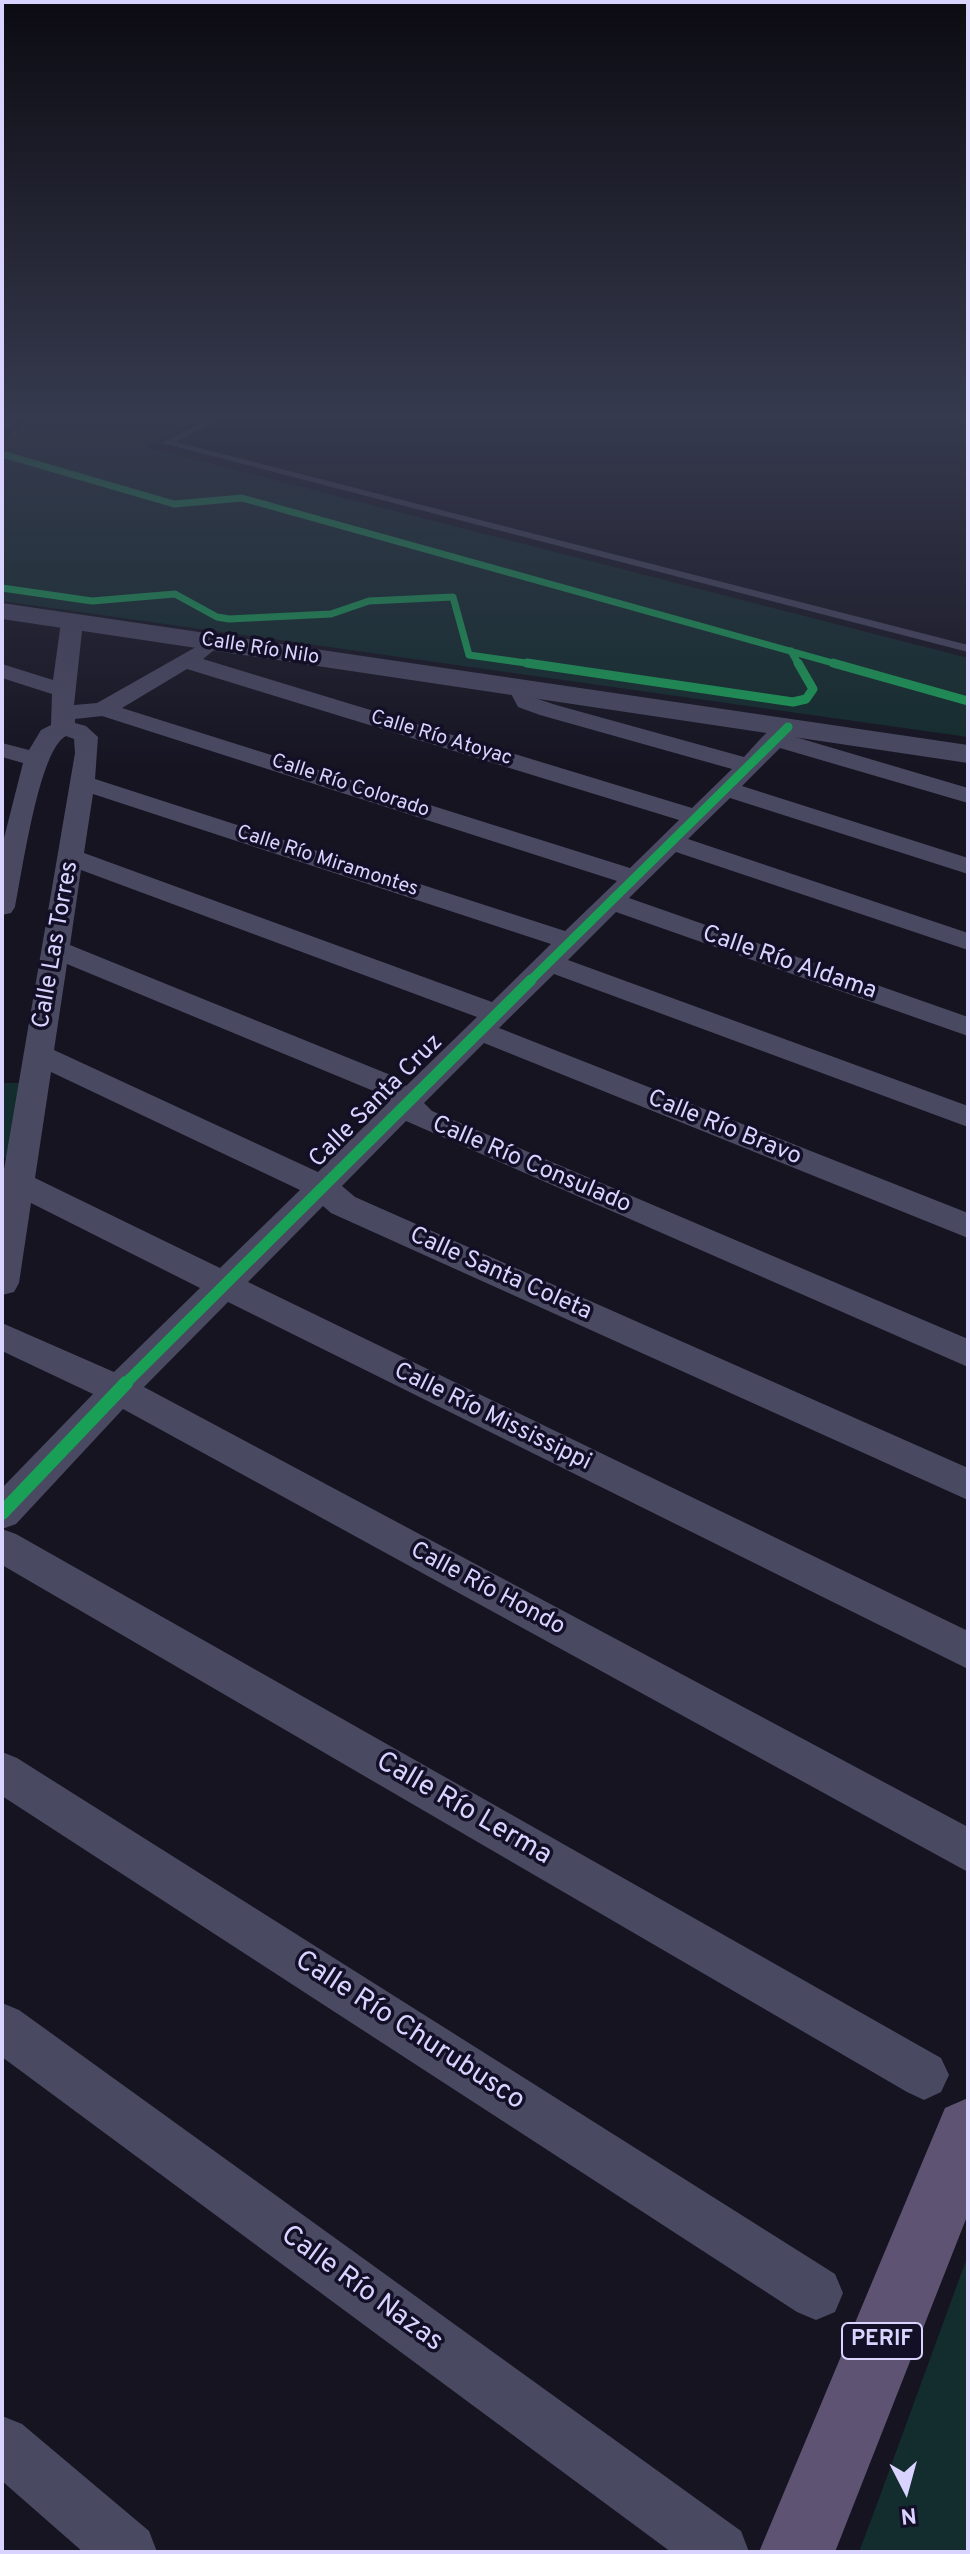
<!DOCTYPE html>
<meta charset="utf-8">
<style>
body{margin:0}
#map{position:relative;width:970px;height:2554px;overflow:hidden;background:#161421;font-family:Overpass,sans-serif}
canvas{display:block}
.frame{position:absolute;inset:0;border:4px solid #d9d4ff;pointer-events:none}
.north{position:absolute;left:866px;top:2450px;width:80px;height:80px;-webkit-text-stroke:6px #130f26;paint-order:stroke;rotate:174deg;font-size:22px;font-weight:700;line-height:32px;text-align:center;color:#d9d4ff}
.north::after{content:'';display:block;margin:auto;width:28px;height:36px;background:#d9d4ff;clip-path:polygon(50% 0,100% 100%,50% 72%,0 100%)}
</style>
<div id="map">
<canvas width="970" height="2554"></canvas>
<div class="frame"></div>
<div class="north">N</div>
</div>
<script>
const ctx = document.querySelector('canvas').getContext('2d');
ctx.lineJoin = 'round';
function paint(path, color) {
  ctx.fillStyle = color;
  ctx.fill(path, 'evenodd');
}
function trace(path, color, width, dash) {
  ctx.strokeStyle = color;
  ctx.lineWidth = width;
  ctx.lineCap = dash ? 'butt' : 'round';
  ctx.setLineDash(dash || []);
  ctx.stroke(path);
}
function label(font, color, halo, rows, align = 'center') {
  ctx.font = font + ' Overpass,sans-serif';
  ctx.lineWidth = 7;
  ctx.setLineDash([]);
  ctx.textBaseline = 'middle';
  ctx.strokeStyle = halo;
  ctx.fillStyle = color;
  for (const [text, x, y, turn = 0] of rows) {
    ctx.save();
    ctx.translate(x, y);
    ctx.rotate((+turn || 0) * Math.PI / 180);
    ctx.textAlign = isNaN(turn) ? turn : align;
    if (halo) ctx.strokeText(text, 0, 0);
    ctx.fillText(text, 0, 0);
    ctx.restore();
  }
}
paint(new Path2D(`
 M 34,416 L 206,416 L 146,447 L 968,658 L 968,737 L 2,601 L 2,440 Z
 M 2,1083 L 26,1083 L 15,1158 L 2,1158 Z
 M 968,2255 L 968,2552 L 859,2552 L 874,2512 Z`), '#132c2d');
paint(new Path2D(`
 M 212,416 L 224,416 L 176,442 L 968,645 L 968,652 L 162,443 Z`), '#4a4962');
paint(new Path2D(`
 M 72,616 L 83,622 L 74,705 L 97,703 L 203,643 L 214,650 L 203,659 L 692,808 L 732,769 L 540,715 L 518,707 L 508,688 L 511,683 L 527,683 L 535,698 L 556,705 L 744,757 C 758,743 775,717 796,722 L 800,727 L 792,736 L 968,788 L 968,803 L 780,748 L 742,786 L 968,858 L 968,874 L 730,798 L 688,839 L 968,933 L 968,950 L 676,852 L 629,898 L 968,1017 L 968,1036 L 616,912 L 568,960 L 968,1106 L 968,1127 L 554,974 L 499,1028 L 968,1213 L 968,1238 L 484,1043 L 424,1103 L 432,1111 L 968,1339 L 968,1367 L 406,1121 L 342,1186 L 355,1197 L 968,1468 L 968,1500 L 331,1213 L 323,1206 L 248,1282 L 968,1631 L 968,1669 L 228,1302 L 144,1387 L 968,1827 L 968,1872 L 123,1409 L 16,1524 L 2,1529 L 2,1488 L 93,1394 L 2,1351 L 2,1323 L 114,1372 L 200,1288 L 31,1203 L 19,1283 L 14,1292 L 2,1295 L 2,1181 L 75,753 L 74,739 L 66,736 C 39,749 22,874 15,907 L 11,913 L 2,915 L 2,846 L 23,763 L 2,757 L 2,743 L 29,750 L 41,730 L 51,725 L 52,694 L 2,678 L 2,664 L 53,680 L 61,622 ZM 187,669 L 679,820 L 630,868 L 122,708 ZM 102,716 L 617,881 L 565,931 L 95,779 L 98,737 L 86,726 L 75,723 L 75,719 ZM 93,794 L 551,944 L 492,1002 L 84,853 ZM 81,870 L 477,1017 L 406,1086 L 398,1078 L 70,945 ZM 67,964 L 376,1092 L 388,1103 L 318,1172 L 54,1050 ZM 51,1072 L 300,1190 L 220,1268 L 35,1178 Z
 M 2,1529 L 16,1534 L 941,2058 L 949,2075 L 941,2092 L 924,2100 L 907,2092 L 2,1565 Z
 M 2,1752 L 17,1758 L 835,2274 L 843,2293 L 835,2312 L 816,2320 L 797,2312 L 2,1796 Z
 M 2,2003 L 19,2010 L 741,2531 L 749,2552 L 671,2552 L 2,2057 Z
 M 2,2416 L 22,2424 L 149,2531 L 157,2552 L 83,2552 L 2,2481 Z`), '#4a4962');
paint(new Path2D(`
 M 2,416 L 23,416 L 10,428 L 2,429 Z
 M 2,603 L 968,745 L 968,763 L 2,619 Z`), '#4a4962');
paint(new Path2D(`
 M 968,2098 L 968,2214 L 835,2552 L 759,2552 L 945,2108 Z`), '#5e5373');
trace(new Path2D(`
 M 2,454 L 174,504 L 242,498 L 840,665
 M 2,588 L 92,601 L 175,594 L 217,617 L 229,619 L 331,614 L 369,601 L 453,597 L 469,655 L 540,665
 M 791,651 L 799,665`), '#1a9f57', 7);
trace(new Path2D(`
 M 527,663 L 793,702 L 806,699 L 813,689 L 798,663
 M 833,663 L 968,701
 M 529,982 L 788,727`), '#1a9f57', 9);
trace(new Path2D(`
 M 124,1385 L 531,980`), '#1a9f57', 11);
trace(new Path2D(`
 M 2,1513 L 126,1383`), '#1a9f57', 14);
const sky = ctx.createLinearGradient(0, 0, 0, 774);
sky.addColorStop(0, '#0c0b12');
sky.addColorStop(0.54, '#363a4e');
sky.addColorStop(1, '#363a4e00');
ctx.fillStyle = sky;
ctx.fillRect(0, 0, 970, 774);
label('20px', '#d9d4ff', '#130f26', [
 ["Calle Río Nilo",260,650,9],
 ["Calle Río Atoyac",441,739,17],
 ["Calle Río Colorado",350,787,18],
 ["Calle Río Miramontes",327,862,18]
]);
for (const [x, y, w] of [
 [882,2341,80]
]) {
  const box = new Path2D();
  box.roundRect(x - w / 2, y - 18, w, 36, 6);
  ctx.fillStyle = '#130f26';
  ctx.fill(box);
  trace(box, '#d9d4ff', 2);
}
label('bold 22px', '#d9d4ff', null, [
 ["PERIF",882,2341]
]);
label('24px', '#d9d4ff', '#130f26', [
 ["Calle Las Torres",57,945,-80],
 ["Calle Río Aldama",789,964,19],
 ["Calle Santa Cruz",377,1102,-45],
 ["Calle Río Bravo",724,1129,22],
 ["Calle Río Consulado",531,1166,23],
 ["Calle Santa Coleta",500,1275,24],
 ["Calle Río Mississippi",492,1418,26],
 ["Calle Río Hondo",487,1590,28]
]);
label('28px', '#d9d4ff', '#130f26', [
 ["Calle Río Lerma",463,1810,30],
 ["Calle Río Churubusco",409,2032,33],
 ["Calle Río Nazas",361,2290,36]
]);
</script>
